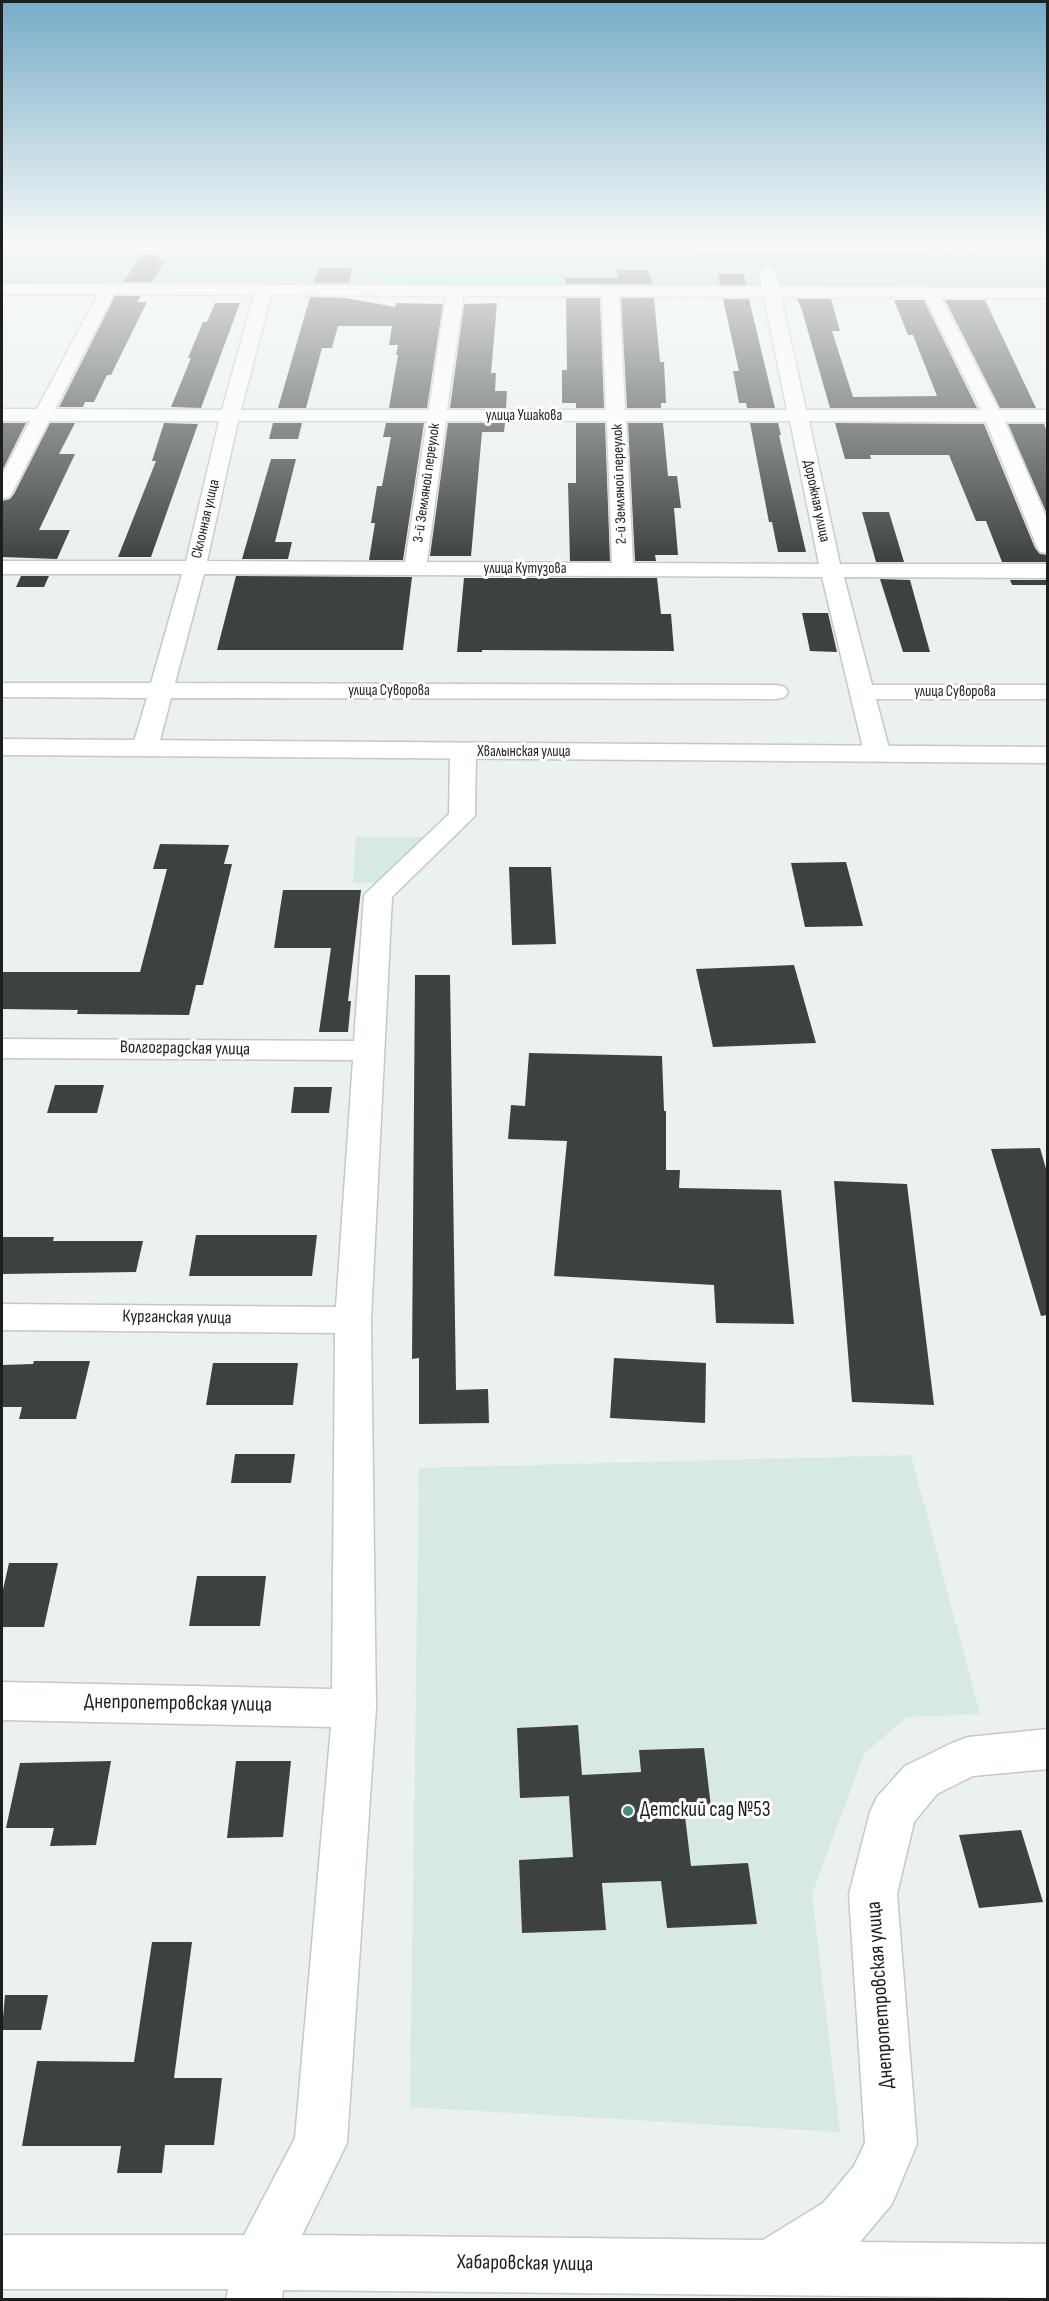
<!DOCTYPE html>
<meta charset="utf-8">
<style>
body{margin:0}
#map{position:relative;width:1049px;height:2301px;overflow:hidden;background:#eaf1f0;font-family:"Sofia Sans Condensed",sans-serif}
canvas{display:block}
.frame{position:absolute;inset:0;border:3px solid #1c1f1e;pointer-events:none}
</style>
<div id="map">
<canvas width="1049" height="2301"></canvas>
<div class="frame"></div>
</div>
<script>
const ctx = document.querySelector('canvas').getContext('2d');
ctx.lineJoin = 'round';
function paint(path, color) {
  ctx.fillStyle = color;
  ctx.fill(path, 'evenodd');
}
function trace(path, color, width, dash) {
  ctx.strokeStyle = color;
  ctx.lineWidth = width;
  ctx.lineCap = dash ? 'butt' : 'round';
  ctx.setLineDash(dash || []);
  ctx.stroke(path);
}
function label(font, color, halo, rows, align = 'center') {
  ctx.font = font + ' "Sofia Sans Condensed",sans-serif';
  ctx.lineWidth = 6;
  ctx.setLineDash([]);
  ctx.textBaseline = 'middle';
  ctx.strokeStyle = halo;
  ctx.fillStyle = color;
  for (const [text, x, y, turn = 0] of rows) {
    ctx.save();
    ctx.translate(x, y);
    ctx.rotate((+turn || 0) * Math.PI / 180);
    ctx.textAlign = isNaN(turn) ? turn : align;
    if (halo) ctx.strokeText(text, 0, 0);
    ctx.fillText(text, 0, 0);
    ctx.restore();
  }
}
paint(new Path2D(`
 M 356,837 L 431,837 L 380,883 L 353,883 Z
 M 911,1455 L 980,1714 L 907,1717 L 864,1754 L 812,1894 L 840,2132 L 410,2107 L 419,1468 Z`), '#d8e8e5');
paint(new Path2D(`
 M 2,239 L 1048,239 L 1047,289 L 2,284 Z`), '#a7d2ca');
paint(new Path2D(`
 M 142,255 L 156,255 L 165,262 L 151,282 L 123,282 Z
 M 319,268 L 352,268 L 349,283 L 314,283 Z
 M 617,270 L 648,270 L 652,284 L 566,284 L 565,278 L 618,278 Z
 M 718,274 L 744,274 L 746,285 L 720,285 Z
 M 115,296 L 141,296 L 137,302 L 147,302 L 111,375 L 107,375 L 94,402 L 85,402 L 83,407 L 59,407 Z
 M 310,297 L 346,298 L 395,307 L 396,303 L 443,304 L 427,408 L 389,408 L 398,355 L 396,355 L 398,345 L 389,345 L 392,326 L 338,326 L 332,348 L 322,348 L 306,408 L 278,408 Z
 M 566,298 L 600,298 L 604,408 L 576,408 L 576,403 L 562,403 L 562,370 L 567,370 Z
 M 621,298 L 654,298 L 660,362 L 664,362 L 666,403 L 661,403 L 661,408 L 627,408 Z
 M 723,299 L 749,299 L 775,408 L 747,408 L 746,403 L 739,403 L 733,371 L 739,371 Z
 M 797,299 L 831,299 L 840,331 L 832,331 L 853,397 L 937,396 L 913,335 L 908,335 L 894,300 L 924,300 L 977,408 L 830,408 L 801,307 Z
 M 945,300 L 985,300 L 1036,408 L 1000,408 Z
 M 215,303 L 240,303 L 201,408 L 171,407 L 191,358 L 188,358 L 203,322 L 207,322 Z
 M 497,303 L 491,373 L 496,373 L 495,391 L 507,391 L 506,408 L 450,408 L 464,304 Z
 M 2,423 L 26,423 L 2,471 Z
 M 50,423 L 75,423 L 59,454 L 75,454 L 39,530 L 70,530 L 57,559 L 2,557 L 2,501 L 10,499 L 14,494 Z
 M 164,423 L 198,424 L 151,557 L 118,557 L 156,461 L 152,461 Z
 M 273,423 L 302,423 L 298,439 L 269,439 Z
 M 386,423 L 424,423 L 403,560 L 369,560 L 375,523 L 371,523 L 377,486 L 382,486 L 391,437 L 383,437 Z
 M 448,423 L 505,423 L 504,432 L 482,432 L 471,556 L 430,556 Z
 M 576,423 L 605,423 L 610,561 L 570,561 L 568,483 L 576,483 Z
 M 628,423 L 663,423 L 668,476 L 677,476 L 681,508 L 674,508 L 678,555 L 655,555 L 656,561 L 635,561 Z
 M 750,423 L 778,423 L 781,435 L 779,435 L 806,552 L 778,552 L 772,522 L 769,522 Z
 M 835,423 L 984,424 L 1035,548 L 1040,554 L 1047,555 L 1047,562 L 1002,562 L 986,521 L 976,521 L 949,455 L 870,455 L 871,459 L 845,459 Z
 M 1008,424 L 1044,424 L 1047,432 L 1047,514 Z
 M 271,459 L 296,459 L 275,542 L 292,542 L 288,559 L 242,559 Z
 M 862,512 L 889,512 L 904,562 L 876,562 Z
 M 21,576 L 49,576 L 44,587 L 16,587 Z
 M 236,576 L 412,577 L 403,650 L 217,650 Z
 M 464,578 L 657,578 L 661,614 L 671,614 L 674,651 L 482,650 L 482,652 L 457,652 Z
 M 880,579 L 910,580 L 930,652 L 903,652 Z
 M 1010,580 L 1047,580 L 1047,585 L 1012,585 Z
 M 802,613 L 828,613 L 837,652 L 810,651 Z
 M 160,844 L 229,845 L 224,864 L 232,864 L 203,985 L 196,985 L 189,1015 L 77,1014 L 78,1010 L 2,1009 L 2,972 L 140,972 L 167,869 L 153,869 Z
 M 846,862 L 863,926 L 805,927 L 791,863 Z
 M 509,867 L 551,867 L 556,944 L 512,945 Z
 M 283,890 L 361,890 L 348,1001 L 351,1001 L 348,1032 L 319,1032 L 331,948 L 274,948 Z
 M 794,965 L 816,1043 L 713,1047 L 696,969 Z
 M 415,975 L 450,975 L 456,1390 L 488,1389 L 489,1423 L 419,1424 L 419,1358 L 412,1359 Z
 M 529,1053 L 662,1056 L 664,1111 L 666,1111 L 666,1170 L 680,1170 L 679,1188 L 781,1190 L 794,1324 L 716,1323 L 714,1285 L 554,1276 L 567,1141 L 508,1139 L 511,1105 L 525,1106 Z
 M 55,1085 L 104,1085 L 97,1113 L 47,1113 Z
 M 294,1087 L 332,1087 L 329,1113 L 291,1113 Z
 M 1040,1148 L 1047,1172 L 1047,1315 L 1041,1316 L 991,1149 Z
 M 834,1181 L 907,1184 L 934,1405 L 852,1402 Z
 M 196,1235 L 317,1235 L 312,1276 L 189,1276 Z
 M 2,1237 L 54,1237 L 53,1241 L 143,1241 L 136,1272 L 2,1274 Z
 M 614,1358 L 706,1363 L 705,1423 L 610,1418 Z
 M 34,1361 L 90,1361 L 76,1419 L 19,1419 L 22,1407 L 2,1407 L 2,1365 L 33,1364 Z
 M 213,1363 L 298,1363 L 293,1405 L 206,1405 Z
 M 235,1454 L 295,1454 L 291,1483 L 231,1483 Z
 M 9,1563 L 58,1563 L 44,1627 L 2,1627 L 2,1594 Z
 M 197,1576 L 266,1576 L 260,1626 L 189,1626 Z
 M 578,1725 L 582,1775 L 641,1772 L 639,1750 L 704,1748 L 711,1807 L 684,1808 L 691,1866 L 748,1863 L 757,1924 L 667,1928 L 661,1881 L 602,1883 L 606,1930 L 522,1933 L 519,1860 L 573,1857 L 569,1796 L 520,1798 L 517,1728 Z
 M 111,1761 L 96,1845 L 50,1846 L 54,1828 L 6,1828 L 20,1763 Z
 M 236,1761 L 291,1761 L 283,1837 L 227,1838 Z
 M 1021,1830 L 1043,1902 L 979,1908 L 959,1835 Z
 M 152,1942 L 192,1942 L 174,2078 L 222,2078 L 214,2145 L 165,2145 L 162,2173 L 117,2173 L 121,2146 L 22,2146 L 37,2061 L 134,2062 Z
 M 5,1995 L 48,1995 L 41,2030 L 2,2030 Z`), '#3d4241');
const minor = new Path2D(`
 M 1048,242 L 1048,252 L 2,253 L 2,243 Z
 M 767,266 L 775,271 L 779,287 L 1048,288 L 1048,298 L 941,298 L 999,410 L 1048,410 L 1048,422 L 1005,422 L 1048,521 L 1048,553 L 1040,552 L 1037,547 L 986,422 L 809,421 L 840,564 L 1048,564 L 1048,578 L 844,577 L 872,685 L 1048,685 L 1048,699 L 876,699 L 890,752 L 886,757 L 877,760 L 868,757 L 864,752 L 822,577 L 204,574 L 175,683 L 776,685 L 785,687 L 788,692 L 785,697 L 776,699 L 171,698 L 158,748 L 154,753 L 145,756 L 136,753 L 132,748 L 147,698 L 2,697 L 2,683 L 151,683 L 182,574 L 2,574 L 2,561 L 186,561 L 219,421 L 49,421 L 12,493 L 9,497 L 2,499 L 2,475 L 30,421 L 2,421 L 2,409 L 37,409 L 98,294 L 2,294 L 2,284 L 762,287 L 759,271 ZM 114,294 L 254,295 L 222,410 L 55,409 ZM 271,295 L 446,296 L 429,410 L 241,410 ZM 463,296 L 602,296 L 606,410 L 447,410 ZM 619,296 L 764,297 L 787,410 L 625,410 ZM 781,297 L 925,297 L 981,410 L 806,410 ZM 238,421 L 427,421 L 405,562 L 207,561 ZM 446,421 L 607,421 L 612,563 L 427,562 ZM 626,421 L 790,421 L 819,564 L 633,563 Z
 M 463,744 L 472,747 L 476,752 L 475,816 L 392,897 L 371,1320 L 376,1708 L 347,2143 L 302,2235 L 763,2240 L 823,2203 L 854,2166 L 865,2143 L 849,1894 L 870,1812 L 877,1797 L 905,1766 L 952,1743 L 968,1737 L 1048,1729 L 1048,1769 L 973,1776 L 937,1794 L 914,1822 L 897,1894 L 917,2144 L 892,2204 L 860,2242 L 1048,2244 L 1048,2298 L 283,2290 L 282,2300 L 226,2300 L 228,2289 L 2,2289 L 2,2235 L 244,2235 L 295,2138 L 331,1727 L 2,1720 L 2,1682 L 332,1689 L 335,1333 L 2,1330 L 2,1304 L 336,1307 L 353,1060 L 2,1058 L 2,1039 L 354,1041 L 364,895 L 449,814 L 450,752 L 454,747 Z`);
const primary = new Path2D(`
 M 2,739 L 1048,747 L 1048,763 L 2,755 Z`);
trace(minor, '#c2c9c7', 3);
trace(primary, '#c2c9c7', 3);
paint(minor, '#fff');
paint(primary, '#fff');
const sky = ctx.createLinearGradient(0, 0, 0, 561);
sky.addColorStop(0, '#77abc7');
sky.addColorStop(0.43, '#f6f9f8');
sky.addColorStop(1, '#f6f9f800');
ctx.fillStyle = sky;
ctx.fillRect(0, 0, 1049, 561);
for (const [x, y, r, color] of [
 [628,1811,6,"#478c82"]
]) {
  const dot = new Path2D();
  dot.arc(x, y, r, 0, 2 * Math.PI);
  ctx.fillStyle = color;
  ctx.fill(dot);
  trace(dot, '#fff', 2);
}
label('15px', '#1c1f1e', '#fff', [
 ["улица Ушакова",524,416],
 ["3-й Земляной переулок",427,483,-82],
 ["2-й Земляной переулок",620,484,-92],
 ["Дорожная улица",816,501,78],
 ["Склонная улица",206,519,-77],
 ["улица Кутузова",525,569],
 ["улица Суворова",389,691],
 ["улица Суворова",955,692],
 ["Хвалынская улица",524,752]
]);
label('18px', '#1c1f1e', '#fff', [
 ["Волгоградская улица",185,1049,1],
 ["Курганская улица",177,1318,1]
]);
label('21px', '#1c1f1e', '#fff', [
 ["Днепропетровская улица",178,1704,1],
 ["Днепропетровская улица",881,1995,-94],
 ["Хабаровская улица",525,2264,1]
]);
label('21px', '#1c1f1e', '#fff', [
 ["Детский сад №53",640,1811]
], 'left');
</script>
